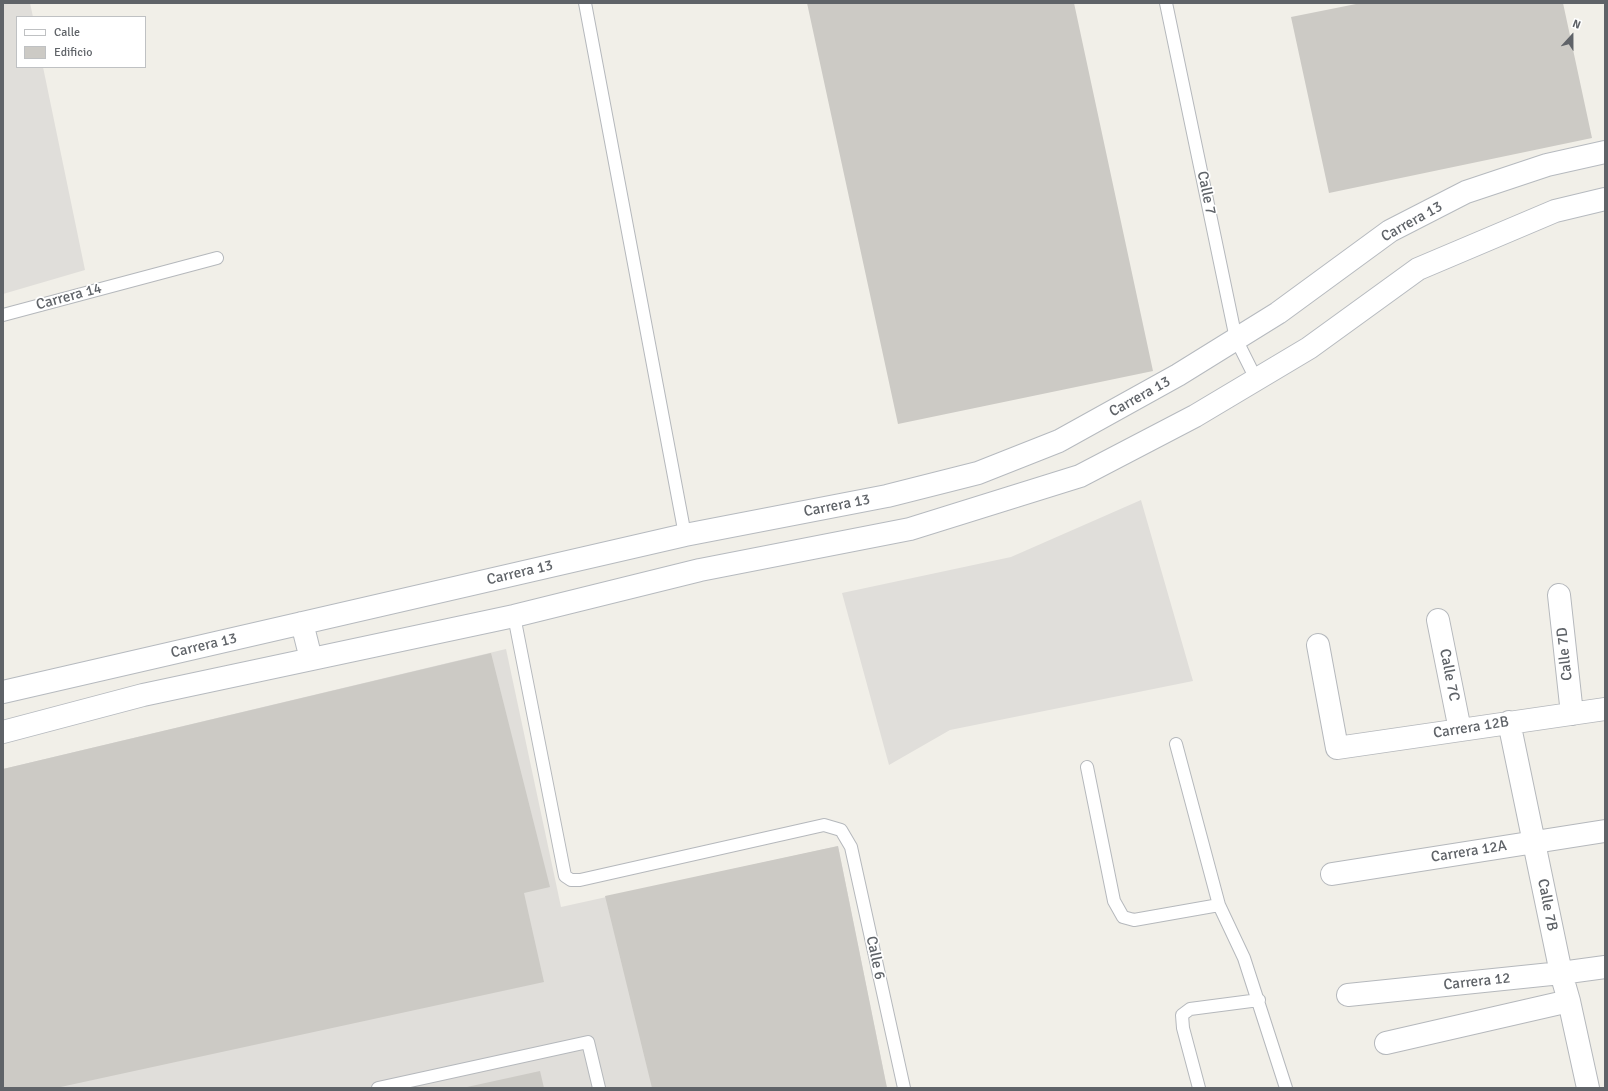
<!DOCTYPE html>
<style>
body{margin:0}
#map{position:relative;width:1608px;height:1091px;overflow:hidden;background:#f1efe8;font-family:Signika,sans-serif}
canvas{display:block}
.frame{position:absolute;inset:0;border:4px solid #5f6368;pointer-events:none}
.legend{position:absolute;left:16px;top:16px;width:130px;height:52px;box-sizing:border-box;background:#fff;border:1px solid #bfc1c3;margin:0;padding:5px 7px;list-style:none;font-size:12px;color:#5f6368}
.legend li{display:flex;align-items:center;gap:8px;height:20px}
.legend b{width:20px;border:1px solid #bfc1c3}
.north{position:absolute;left:1552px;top:16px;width:40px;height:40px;-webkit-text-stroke:3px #fff;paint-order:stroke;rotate:21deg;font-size:11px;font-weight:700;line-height:16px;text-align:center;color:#5f6368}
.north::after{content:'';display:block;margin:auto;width:14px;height:18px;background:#5f6368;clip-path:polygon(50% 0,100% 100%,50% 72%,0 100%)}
</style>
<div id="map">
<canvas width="1608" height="1091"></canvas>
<div class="frame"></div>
<ul class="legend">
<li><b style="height:5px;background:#fff"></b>Calle</li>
<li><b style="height:11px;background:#cccac5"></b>Edificio</li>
</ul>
<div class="north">N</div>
</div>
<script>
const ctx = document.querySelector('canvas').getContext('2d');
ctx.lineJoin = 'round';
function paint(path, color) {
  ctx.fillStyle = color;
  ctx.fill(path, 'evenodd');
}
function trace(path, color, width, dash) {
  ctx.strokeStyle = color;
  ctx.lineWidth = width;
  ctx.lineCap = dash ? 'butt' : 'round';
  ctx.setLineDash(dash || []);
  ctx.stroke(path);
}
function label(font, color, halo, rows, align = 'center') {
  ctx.font = font + ' Signika,sans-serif';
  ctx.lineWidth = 3.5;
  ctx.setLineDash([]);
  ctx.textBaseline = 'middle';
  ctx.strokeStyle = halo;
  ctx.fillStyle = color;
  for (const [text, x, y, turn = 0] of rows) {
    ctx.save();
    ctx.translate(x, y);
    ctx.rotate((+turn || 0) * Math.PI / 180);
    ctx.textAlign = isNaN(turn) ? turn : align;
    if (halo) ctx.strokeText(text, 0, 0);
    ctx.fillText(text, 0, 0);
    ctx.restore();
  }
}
paint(new Path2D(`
 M 3,3 L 30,3 L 33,17 L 17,17 L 17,67 L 43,67 L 85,270 L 3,294 Z
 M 1141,500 L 1193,681 L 950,730 L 889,765 L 842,593 L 1011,557 Z
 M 506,649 L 561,907 L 838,846 L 887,1088 L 3,1088 L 3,769 Z`), '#e0deda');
paint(new Path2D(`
 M 807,3 L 1074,3 L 1153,371 L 898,424 Z
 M 1361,3 L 1563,3 L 1592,138 L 1329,193 L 1291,17 Z
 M 491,653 L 550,887 L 524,893 L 544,982 L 56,1088 L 3,1088 L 3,769 Z
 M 838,846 L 887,1088 L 652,1088 L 605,896 Z
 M 540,1071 L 544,1088 L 467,1088 L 467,1087 Z`), '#cccac5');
const lane = new Path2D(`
 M 585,3 L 685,535
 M 1166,3 L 1236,339 L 1256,379
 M 3,315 L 217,258
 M 514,616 L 565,876 L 571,880 L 580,880 L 824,825 L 841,830 L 851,847 L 904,1088
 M 1176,744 L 1219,905
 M 1087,767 L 1114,901 L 1123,917 L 1134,920 L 1219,905 L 1244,958 L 1286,1088
 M 378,1088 L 588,1042 L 599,1088
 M 1199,1088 L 1183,1028 L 1182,1015 L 1190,1009 L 1259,1000`);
const street = new Path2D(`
 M 1559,595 L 1572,714
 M 1438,620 L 1460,730
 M 1318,645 L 1337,748 L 1605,709
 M 1509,722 L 1561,973 L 1569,1001 L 1588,1088
 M 1332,874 L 1605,831
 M 1348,995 L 1561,973 L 1605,967
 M 1386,1043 L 1569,1001`);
const secondary = new Path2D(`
 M 302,623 L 311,659
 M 3,692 L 685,535 L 887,496 L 978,473 L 1059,441 L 1178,375 L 1278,313 L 1390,231 L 1466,192 L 1547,165 L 1605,152
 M 3,732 L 143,695 L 514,616 L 700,570 L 910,529 L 1080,476 L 1195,416 L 1309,348 L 1418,269 L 1555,211 L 1605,199`);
trace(lane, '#b5b8bc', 14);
trace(street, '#b5b8bc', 24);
trace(secondary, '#b6babf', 24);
trace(lane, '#fff', 12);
trace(street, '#fff', 22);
trace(secondary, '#fff', 22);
label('15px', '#5f6368', '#fff', [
 ["Calle 7",1206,193,78],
 ["Carrera 13",1412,222,-29],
 ["Carrera 14",69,297,-15],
 ["Carrera 13",1140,397,-29],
 ["Carrera 13",837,506,-11],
 ["Carrera 13",520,573,-13],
 ["Carrera 13",204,646,-13],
 ["Calle 7D",1565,654,-96],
 ["Calle 7C",1449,675,79],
 ["Carrera 12B",1471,728,-9],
 ["Carrera 12A",1469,852,-9],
 ["Calle 7B",1547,905,79],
 ["Calle 6",875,958,78],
 ["Carrera 12",1477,982,-6]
]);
</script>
